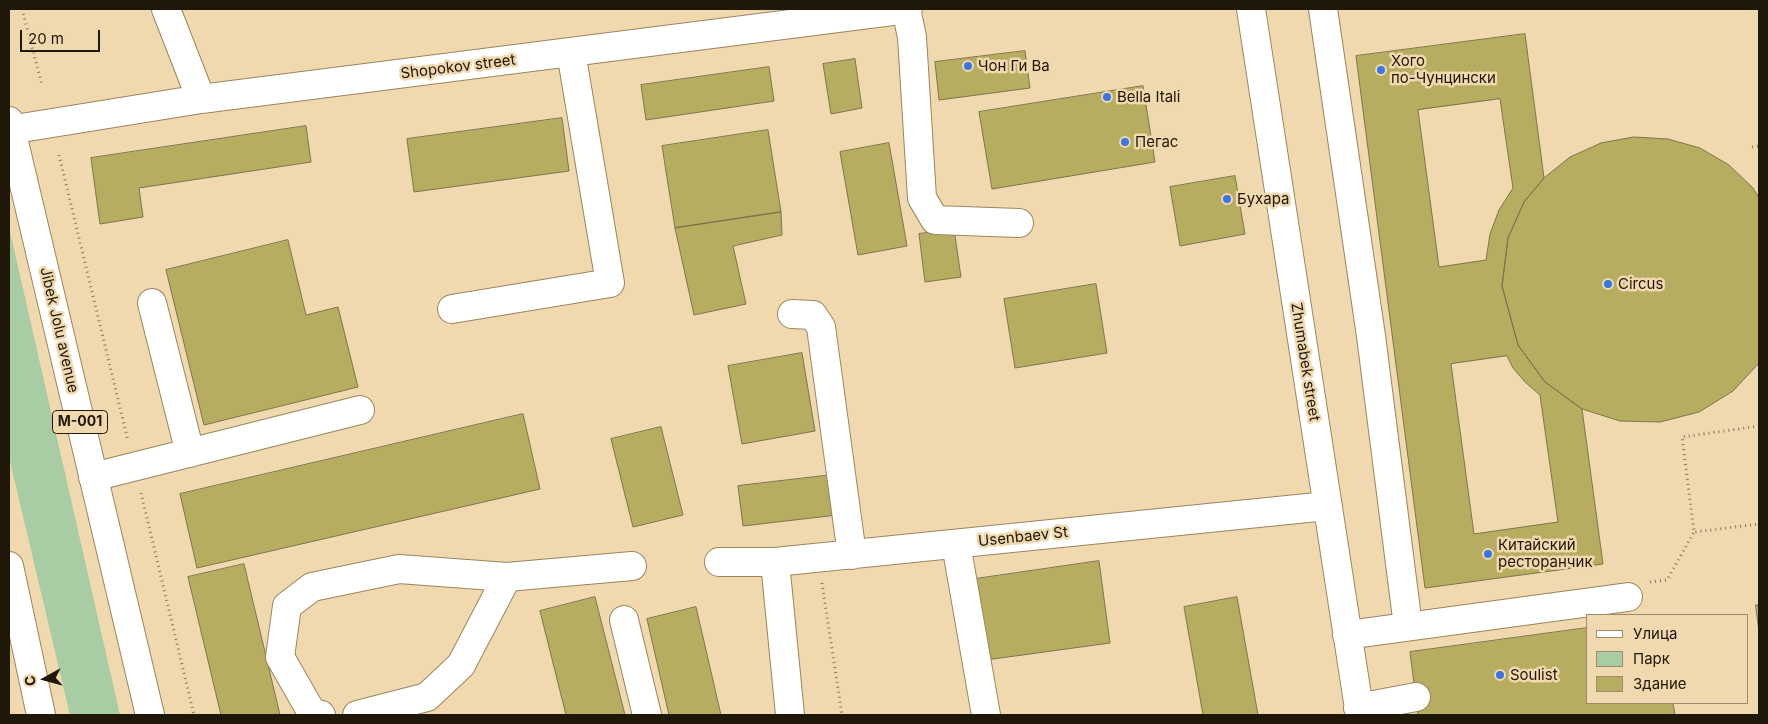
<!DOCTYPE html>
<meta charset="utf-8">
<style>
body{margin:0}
#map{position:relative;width:1768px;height:724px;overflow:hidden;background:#f0d8af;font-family:Inter,sans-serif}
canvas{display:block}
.frame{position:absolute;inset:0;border:10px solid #1f1707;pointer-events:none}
.legend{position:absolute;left:1586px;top:614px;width:162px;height:90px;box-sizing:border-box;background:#f0d8af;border:1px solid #9c8b6c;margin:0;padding:6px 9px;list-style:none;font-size:15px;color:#1f1707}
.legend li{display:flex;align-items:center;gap:10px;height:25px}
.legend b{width:25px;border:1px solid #9c8b6c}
.north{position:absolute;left:20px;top:654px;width:50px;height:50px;-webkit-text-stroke:4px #f0d8af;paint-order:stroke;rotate:263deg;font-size:14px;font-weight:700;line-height:20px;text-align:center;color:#1f1707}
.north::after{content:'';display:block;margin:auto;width:18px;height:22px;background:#1f1707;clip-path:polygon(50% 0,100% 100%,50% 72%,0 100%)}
.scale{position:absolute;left:20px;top:30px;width:80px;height:22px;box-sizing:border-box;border:2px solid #1f1707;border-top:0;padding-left:6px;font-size:15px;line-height:18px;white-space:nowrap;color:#1f1707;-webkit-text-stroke:4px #f0d8af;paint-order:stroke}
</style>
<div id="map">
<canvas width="1768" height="724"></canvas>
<div class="frame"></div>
<ul class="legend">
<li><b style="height:6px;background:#fff"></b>Улица</li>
<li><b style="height:14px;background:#a8cca4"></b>Парк</li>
<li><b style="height:14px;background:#b7ad61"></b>Здание</li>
</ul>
<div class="north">С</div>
<div class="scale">20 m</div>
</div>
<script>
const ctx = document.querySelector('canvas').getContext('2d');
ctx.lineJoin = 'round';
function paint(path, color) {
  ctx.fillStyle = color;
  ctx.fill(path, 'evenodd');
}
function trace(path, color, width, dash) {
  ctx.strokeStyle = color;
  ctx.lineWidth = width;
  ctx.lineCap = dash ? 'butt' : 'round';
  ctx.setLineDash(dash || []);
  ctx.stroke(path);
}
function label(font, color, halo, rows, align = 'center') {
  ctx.font = font + ' Inter,sans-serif';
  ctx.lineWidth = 5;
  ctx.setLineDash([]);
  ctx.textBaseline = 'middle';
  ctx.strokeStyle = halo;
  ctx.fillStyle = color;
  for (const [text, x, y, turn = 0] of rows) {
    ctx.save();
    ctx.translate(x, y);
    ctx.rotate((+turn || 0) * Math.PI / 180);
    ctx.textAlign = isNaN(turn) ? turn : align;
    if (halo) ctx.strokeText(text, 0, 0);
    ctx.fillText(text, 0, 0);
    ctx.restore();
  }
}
paint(new Path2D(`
 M 9,227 L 120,715 L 70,715 L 9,457 Z`), '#a8cca4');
const building = new Path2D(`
 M 1525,34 L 1544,178 L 1524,202 L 1508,238 L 1502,286 L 1518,345 L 1545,382 L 1582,409 L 1603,564 L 1425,588 L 1356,56 ZM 1500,99 L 1513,188 L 1499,210 L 1490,234 L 1486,260 L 1439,267 L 1418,110 ZM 1507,356 L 1513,368 L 1525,382 L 1540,395 L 1558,522 L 1474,534 L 1451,364 Z
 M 1025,51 L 1030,88 L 939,100 L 935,62 Z
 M 855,59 L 862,108 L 831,114 L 823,64 Z
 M 769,67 L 774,101 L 646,120 L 641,85 Z
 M 1143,86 L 1155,162 L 992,189 L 979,112 Z
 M 562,118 L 569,171 L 414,192 L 407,139 Z
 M 306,126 L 311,162 L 139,188 L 143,217 L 100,224 L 91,158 Z
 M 768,130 L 781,212 L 675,228 L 662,146 Z
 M 1634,137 L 1668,139 L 1700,148 L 1729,165 L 1753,188 L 1759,198 L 1759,363 L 1733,391 L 1699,412 L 1660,422 L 1620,421 L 1582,409 L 1545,382 L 1518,345 L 1502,286 L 1508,238 L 1524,202 L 1544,178 L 1570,157 L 1601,143 Z
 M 889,143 L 907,246 L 858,255 L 840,152 Z
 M 1235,176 L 1245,234 L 1180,246 L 1170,187 Z
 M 781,212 L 782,235 L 733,246 L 746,304 L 694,315 L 675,228 Z
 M 954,229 L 961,277 L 925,282 L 919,234 Z
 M 288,240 L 306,315 L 338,307 L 358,387 L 204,425 L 166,270 Z
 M 1096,284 L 1107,353 L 1015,368 L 1004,299 Z
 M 802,353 L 815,431 L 742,444 L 728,366 Z
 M 523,414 L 540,489 L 197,568 L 180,494 Z
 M 661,427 L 683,515 L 633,527 L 611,439 Z
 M 832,475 L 837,515 L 743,526 L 738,486 Z
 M 1099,561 L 1110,643 L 986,660 L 975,579 Z
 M 244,564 L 280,715 L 221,715 L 188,577 Z
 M 595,597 L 625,715 L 566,715 L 540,611 Z
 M 1237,597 L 1258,715 L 1203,715 L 1184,607 Z
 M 1756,605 L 1759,605 L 1759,632 Z
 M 696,607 L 721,715 L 669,715 L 647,619 Z
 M 1587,628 L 1587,703 L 1673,703 L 1675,715 L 1418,715 L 1410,652 Z`);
paint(building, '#b7ad61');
trace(building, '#7b764c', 1);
const minor = new Path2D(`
 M 166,9 L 201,99
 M 906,9 L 912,37 L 922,198 L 935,220 L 1019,223
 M 1251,9 L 1360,715
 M 1323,9 L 1371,336 L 1408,626
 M 9,130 L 201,99 L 908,9
 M 152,303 L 190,453
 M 452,309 L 610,283 L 571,52
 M 792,314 L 813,315 L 821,327 L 852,555
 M 93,477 L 360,410
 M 956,544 L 986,715
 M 719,562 L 775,562 L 1327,506
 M 775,562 L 790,715
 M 624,620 L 647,715
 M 1347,635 L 1628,597
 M 1358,708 L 1416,697
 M 321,715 L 312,713 L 280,657 L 287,606 L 312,587 L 399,569 L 507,577 L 632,566
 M 357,715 L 427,697 L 461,665 L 507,577`);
const major = new Path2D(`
 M 9,121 L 150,715
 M 9,566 L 41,715`);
trace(minor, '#9b855e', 30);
trace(major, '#9b855e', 30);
trace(new Path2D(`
 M 22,9 L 42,85
 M 1752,147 L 1759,146
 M 59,155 L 128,441
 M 1759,426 L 1682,437 L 1694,532 L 1759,524
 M 141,493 L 194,715
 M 1650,582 L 1667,580 L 1694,532
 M 822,583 L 842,715`), '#89795c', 3, [1, 4]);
trace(minor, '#fff', 28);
trace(major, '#fff', 28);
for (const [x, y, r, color] of [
 [968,66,5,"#3b75e4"],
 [1381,70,5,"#3b75e4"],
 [1107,97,5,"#3b75e4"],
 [1125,142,5,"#3b75e4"],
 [1227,199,5,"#3b75e4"],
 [1608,284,5,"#3b75e4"],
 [1488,554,5,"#3b75e4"],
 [1500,675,5,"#3b75e4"]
]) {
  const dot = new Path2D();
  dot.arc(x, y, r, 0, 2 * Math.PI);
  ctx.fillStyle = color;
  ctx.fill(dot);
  trace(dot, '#f0d8af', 2);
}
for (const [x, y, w] of [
 [80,422,55]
]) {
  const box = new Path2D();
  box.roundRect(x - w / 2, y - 11.5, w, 23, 4);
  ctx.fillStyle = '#f0d8af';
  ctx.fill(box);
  trace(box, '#1f1707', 1);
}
label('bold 14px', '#1f1707', null, [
 ["М-001",80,422]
]);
label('15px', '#1f1707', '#f0d8af', [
 ["Хого",1391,61],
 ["по-Чунцински",1391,78],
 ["Чон Ги Ва",978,66],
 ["Bella Itali",1117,97],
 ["Пегас",1135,142],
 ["Бухара",1237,199],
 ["Circus",1618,284],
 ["Китайский",1498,545],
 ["ресторанчик",1498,562],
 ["Soulist",1510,675]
], 'left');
label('15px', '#1f1707', '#f0d8af', [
 ["Shopokov street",458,67,-7],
 ["Jibek Jolu avenue",59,330,77],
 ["Zhumabek street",1305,362,81],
 ["Usenbaev St",1023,537,-6]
]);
</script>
